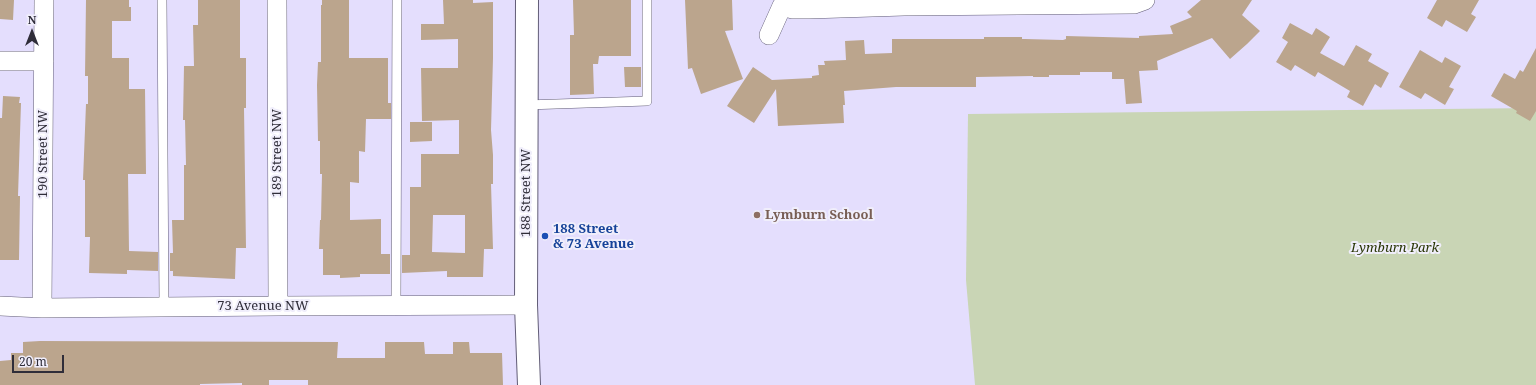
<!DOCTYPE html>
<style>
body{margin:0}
#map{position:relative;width:1536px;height:385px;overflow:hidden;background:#e4defd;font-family:"Noto Serif",serif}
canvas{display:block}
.north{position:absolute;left:12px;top:12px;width:40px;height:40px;-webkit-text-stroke:3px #f0eefb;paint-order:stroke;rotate:0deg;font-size:11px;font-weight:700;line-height:16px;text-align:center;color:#2f2d39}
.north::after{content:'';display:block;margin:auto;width:14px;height:18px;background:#2f2d39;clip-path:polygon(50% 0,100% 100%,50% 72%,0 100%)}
.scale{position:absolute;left:12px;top:355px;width:52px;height:18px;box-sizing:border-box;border:2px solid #2f2d39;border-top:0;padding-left:5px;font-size:12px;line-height:14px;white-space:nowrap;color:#2f2d39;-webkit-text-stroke:3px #f0eefb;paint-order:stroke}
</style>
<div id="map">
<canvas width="1536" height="385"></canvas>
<div class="north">N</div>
<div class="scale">20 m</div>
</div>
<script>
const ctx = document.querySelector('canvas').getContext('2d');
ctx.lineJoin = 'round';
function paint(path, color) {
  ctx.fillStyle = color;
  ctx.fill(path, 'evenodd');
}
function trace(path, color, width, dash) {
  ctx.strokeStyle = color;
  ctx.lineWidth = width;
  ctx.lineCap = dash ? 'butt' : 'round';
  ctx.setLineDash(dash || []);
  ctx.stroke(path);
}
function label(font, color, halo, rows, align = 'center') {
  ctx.font = font + ' "Noto Serif",serif';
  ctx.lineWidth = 4;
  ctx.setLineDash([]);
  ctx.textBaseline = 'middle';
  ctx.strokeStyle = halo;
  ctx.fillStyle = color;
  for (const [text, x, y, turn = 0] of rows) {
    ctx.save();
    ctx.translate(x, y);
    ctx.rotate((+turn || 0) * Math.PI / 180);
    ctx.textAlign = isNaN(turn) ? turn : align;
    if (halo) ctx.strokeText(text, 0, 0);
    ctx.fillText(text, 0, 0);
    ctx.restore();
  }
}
paint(new Path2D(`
 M 1536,108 L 1536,385 L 975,385 L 966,280 L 968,114 Z`), '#c9d5b5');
paint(new Path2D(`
 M 0,0 L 14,0 L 13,20 L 0,19 Z
 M 86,0 L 129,0 L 129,7 L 131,7 L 131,21 L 112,21 L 112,58 L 129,58 L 129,89 L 145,89 L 146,174 L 128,174 L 129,251 L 158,252 L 158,271 L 127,270 L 127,274 L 89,273 L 90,237 L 85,237 L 85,180 L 83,180 L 86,104 L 88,104 L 88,76 L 85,76 Z
 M 198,0 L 240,0 L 240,58 L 246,58 L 246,108 L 244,108 L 246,248 L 236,248 L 235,279 L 173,276 L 173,271 L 170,271 L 170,253 L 173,253 L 172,220 L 184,220 L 184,165 L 186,165 L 185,120 L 183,120 L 184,66 L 194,66 L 193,25 L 198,25 Z
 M 322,0 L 349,0 L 349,58 L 388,58 L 388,103 L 391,103 L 391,119 L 366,119 L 365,152 L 359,151 L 359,183 L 350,182 L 350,220 L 381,219 L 381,254 L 390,254 L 390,274 L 360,274 L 360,277 L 340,278 L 340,275 L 323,275 L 323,249 L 319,249 L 320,220 L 321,220 L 322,174 L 320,174 L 320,141 L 318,141 L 317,85 L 318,62 L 321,62 L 321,5 L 322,5 Z
 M 443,0 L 473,0 L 473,3 L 493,2 L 493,58 L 491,130 L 493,155 L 493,184 L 491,184 L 493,249 L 484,249 L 483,277 L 447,277 L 447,271 L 402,273 L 402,255 L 410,255 L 410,187 L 421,187 L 421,154 L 459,154 L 459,120 L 422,121 L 421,68 L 458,68 L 458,39 L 421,40 L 421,24 L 444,24 ZM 433,215 L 465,215 L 465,253 L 432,252 Z
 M 573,0 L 631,0 L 631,56 L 599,56 L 598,64 L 593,64 L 594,94 L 570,95 L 570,35 L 574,35 Z
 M 685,0 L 732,0 L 733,30 L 725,31 L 743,79 L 701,94 L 692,68 L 688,69 Z
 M 1201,0 L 1252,0 L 1242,15 L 1260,31 L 1247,44 L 1230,59 L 1212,38 L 1157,61 L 1158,70 L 1139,71 L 1142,103 L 1126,104 L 1124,79 L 1112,79 L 1112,72 L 1080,72 L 1080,75 L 1049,75 L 1049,77 L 1033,77 L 1033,76 L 976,77 L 976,87 L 896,87 L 844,91 L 845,105 L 843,105 L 844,123 L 778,126 L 776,89 L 754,123 L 727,106 L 753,67 L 772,80 L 812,78 L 812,76 L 819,75 L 818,65 L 825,65 L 824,61 L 846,60 L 845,41 L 864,40 L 865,54 L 892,53 L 892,39 L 984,39 L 984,37 L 1022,37 L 1022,39 L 1025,39 L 1063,40 L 1066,39 L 1066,36 L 1139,38 L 1139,36 L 1173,34 L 1170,26 L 1192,17 L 1187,12 Z
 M 1437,0 L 1479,0 L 1471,14 L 1476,17 L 1467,32 L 1446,20 L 1442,27 L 1427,18 Z
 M 1290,23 L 1312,35 L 1316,28 L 1330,37 L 1320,53 L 1344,66 L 1356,45 L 1372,54 L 1368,61 L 1389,73 L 1381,88 L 1375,84 L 1363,106 L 1347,97 L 1350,91 L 1318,72 L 1315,77 L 1295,65 L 1291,71 L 1276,62 L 1288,42 L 1282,38 Z
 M 1536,48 L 1536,111 L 1530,121 L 1516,113 L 1517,111 L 1491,96 L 1504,73 L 1515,79 L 1520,70 L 1523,72 Z
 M 1420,50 L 1442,63 L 1445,57 L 1461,66 L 1449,87 L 1454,89 L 1445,105 L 1425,93 L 1421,99 L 1399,87 Z
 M 624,67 L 641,67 L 641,87 L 625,87 Z
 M 3,96 L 20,97 L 19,103 L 21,103 L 18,196 L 20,196 L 19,260 L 0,260 L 0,118 L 2,118 Z
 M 410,122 L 432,122 L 432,141 L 410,142 Z
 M 40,341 L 338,342 L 337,358 L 385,358 L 385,342 L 424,342 L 425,354 L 453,354 L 453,342 L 469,342 L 470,353 L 502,353 L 503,385 L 308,385 L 308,380 L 269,380 L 269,385 L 242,385 L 242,383 L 200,384 L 200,385 L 0,385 L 0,361 L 11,360 L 11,353 L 23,353 L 23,342 Z`), '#bba58d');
const lane = new Path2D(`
 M 162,0 L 164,306
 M 526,105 L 647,101 L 647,0
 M 396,306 L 397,0`);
const street = new Path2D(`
 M 277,0 L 278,306
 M 769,35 L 782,6 L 793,9 L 809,9 L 904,6 L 1134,4 L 1145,0
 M 0,61 L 44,61
 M 0,306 L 42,308 L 278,306 L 526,305
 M 42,308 L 44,0`);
const secondary = new Path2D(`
 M 527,0 L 526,305 L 529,385`);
trace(lane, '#625d77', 10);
trace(street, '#625d77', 20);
trace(secondary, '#625d77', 24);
trace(lane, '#fff', 9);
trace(street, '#fff', 19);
trace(secondary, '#fff', 22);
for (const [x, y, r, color] of [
 [757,215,4,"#8d6e63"],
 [545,236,4,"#1a4fb4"]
]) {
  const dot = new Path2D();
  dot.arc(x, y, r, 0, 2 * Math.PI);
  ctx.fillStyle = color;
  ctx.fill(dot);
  trace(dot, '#f0eefb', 1.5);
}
label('13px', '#2f2d39', '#f0eefb', [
 ["189 Street NW",277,153,-90],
 ["190 Street NW",43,154,-90],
 ["188 Street NW",526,193,-90],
 ["73 Avenue NW",263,306]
]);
label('bold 13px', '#785e54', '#f0eefb', [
 ["Lymburn School",765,215]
], 'left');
label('bold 13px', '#164399', '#f0eefb', [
 ["188 Street",553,229],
 ["& 73 Avenue",553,244]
], 'left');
label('italic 13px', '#283504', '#f0eefb', [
 ["Lymburn Park",1395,248]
]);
</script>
